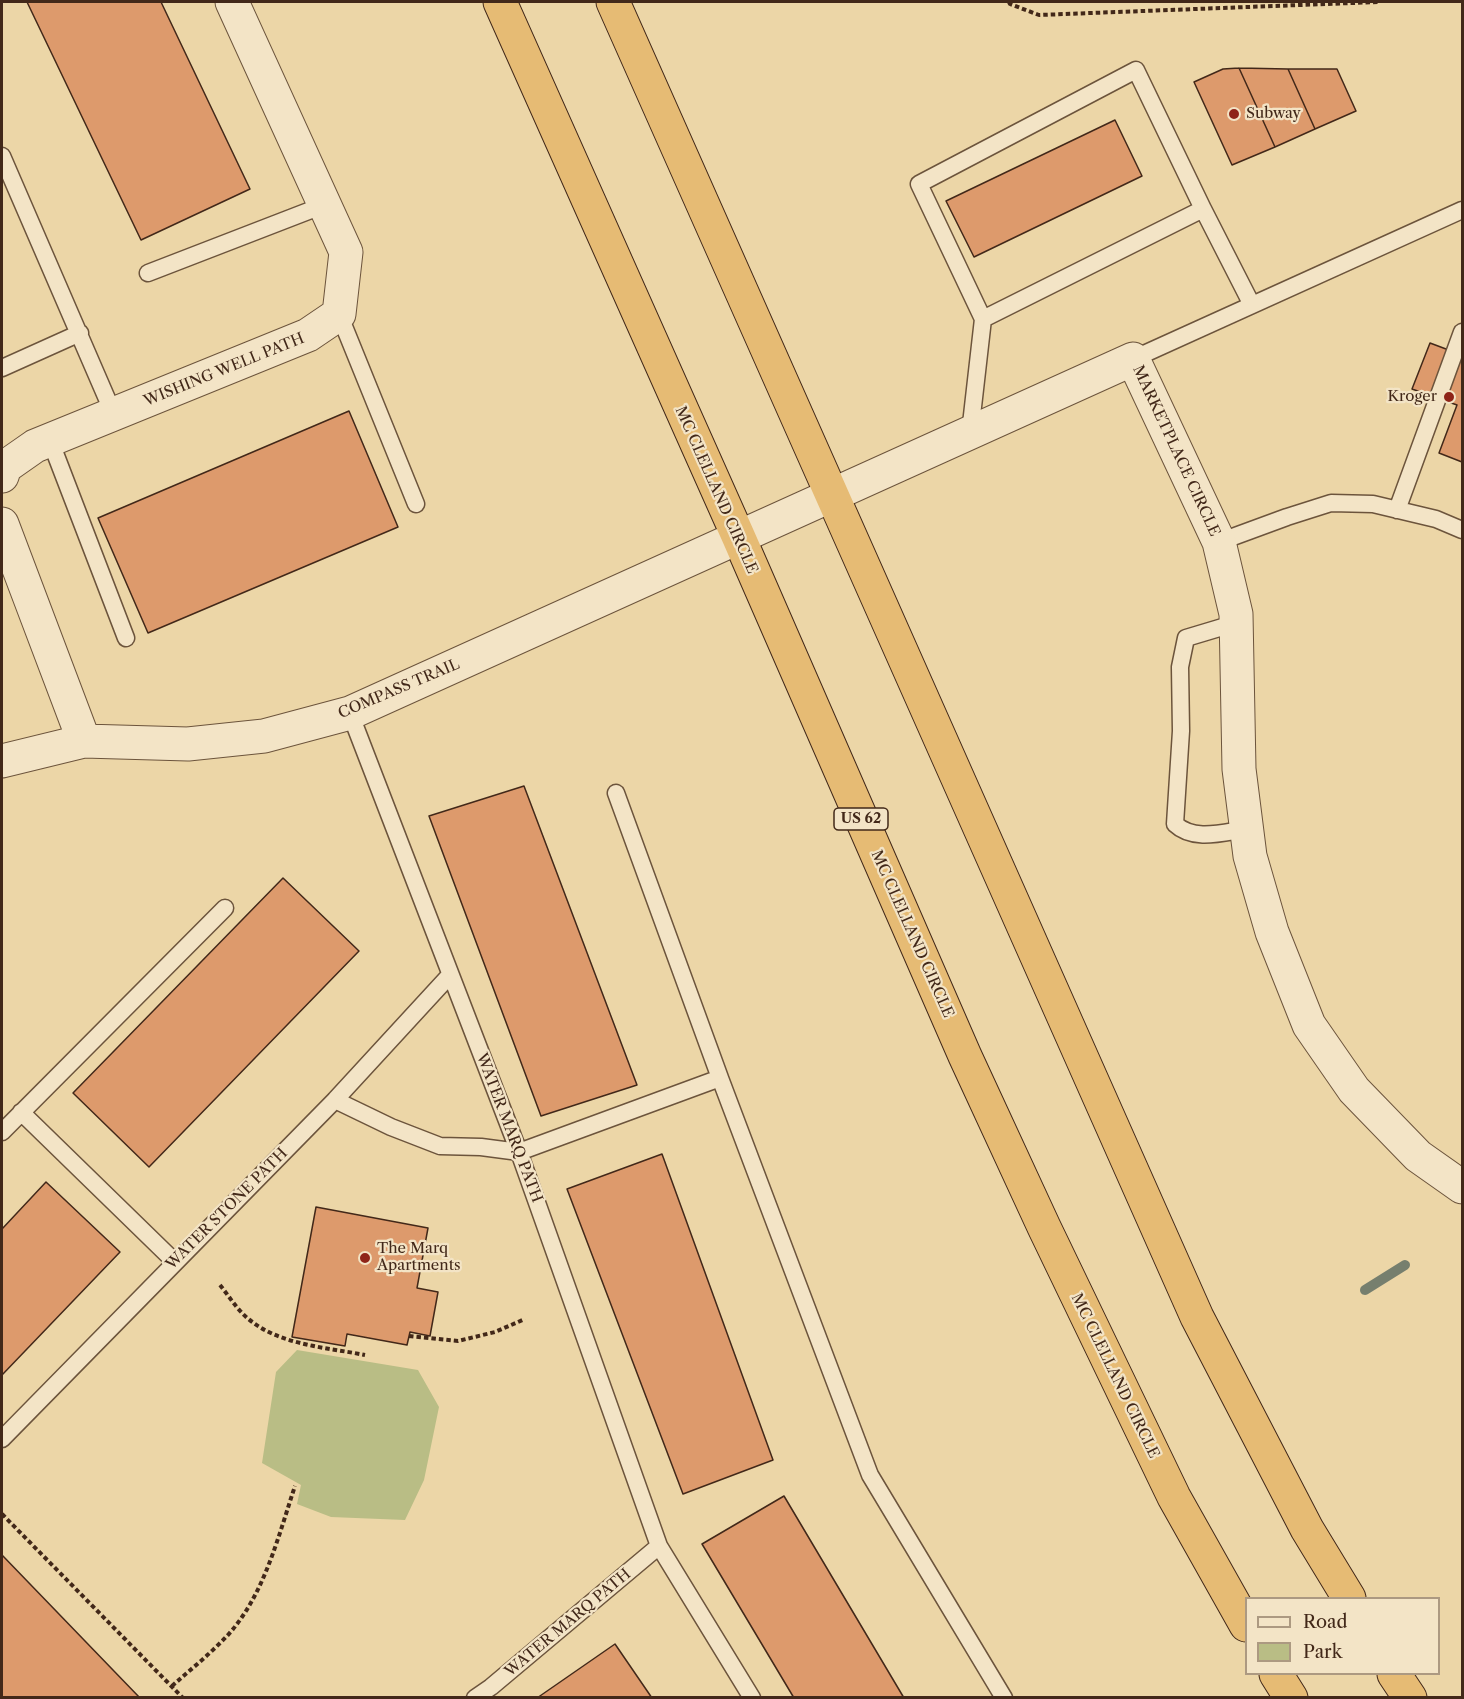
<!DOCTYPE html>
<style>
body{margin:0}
#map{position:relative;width:1464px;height:1699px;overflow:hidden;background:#ecd6a7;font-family:"Libre Caslon Text",serif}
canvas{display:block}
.frame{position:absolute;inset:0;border:3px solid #422819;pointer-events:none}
.legend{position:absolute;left:1245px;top:1597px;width:195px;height:78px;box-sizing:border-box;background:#f3e4c6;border:2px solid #ac9981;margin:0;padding:8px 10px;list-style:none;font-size:18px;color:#422819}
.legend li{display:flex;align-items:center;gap:12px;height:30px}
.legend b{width:30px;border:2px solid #ac9981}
</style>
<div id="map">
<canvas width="1464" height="1699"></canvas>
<div class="frame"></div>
<ul class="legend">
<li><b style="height:8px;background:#f3e4c6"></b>Road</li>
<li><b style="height:16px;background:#b9bd85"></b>Park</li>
</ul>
</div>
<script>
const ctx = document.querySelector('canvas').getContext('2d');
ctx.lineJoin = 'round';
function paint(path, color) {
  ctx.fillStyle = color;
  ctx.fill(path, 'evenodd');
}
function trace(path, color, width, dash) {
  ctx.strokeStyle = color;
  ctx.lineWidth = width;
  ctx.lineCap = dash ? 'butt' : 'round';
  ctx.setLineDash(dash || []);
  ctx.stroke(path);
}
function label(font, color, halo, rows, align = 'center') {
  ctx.font = font + ' "Libre Caslon Text",serif';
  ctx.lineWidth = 4.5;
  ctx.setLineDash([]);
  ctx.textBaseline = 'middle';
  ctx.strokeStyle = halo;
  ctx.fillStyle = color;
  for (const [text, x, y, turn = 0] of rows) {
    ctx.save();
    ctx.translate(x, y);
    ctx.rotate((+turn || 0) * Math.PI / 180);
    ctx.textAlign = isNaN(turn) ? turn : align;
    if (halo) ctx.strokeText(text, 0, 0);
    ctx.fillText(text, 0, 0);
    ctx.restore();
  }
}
paint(new Path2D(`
 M 297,1350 L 418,1370 L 439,1407 L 424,1480 L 405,1520 L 331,1517 L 297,1504 L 301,1485 L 262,1463 L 276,1372 Z`), '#b9bd85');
trace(new Path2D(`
 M 1365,1290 L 1405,1265`), '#767f6e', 10);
const building = new Path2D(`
 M 27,2 L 161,2 L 250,189 L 141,240 Z
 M 1239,68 L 1275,147 L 1232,165 L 1194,82 L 1223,69 Z
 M 1239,68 L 1288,69 L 1315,129 L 1275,147 Z
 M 1288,69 L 1337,69 L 1356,111 L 1315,129 Z
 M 1115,120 L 1142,176 L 974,257 L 946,201 Z
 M 1430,343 L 1462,355 L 1462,462 L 1439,453 L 1457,405 L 1412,389 Z
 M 349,411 L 398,527 L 148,633 L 98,518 Z
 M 524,786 L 637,1085 L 541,1116 L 429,816 Z
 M 283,878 L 359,951 L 149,1167 L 73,1093 Z
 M 662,1154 L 773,1460 L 683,1494 L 567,1189 Z
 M 46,1182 L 120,1252 L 2,1375 L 2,1229 Z
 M 316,1207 L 428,1228 L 417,1288 L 438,1292 L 430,1336 L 410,1332 L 407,1345 L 347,1334 L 345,1346 L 292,1337 Z
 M 784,1496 L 904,1698 L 794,1698 L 702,1544 Z
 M 2,1555 L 140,1698 L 2,1698 Z
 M 615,1644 L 652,1698 L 537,1698 Z`);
paint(building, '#dd9a6c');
trace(building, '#422819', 1.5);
const service = new Path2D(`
 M 2,156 L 114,415
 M 1203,209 L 983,319 L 919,184 L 1136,70 L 1203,209 L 1252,305
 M 148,273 L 324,205
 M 339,314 L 416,504
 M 1133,359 L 1462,210
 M 2,368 L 80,333
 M 970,433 L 983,319
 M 50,440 L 126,638
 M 1397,510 L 1462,332
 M 1219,542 L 1287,517 L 1331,503 L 1373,504 L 1436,519 L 1462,530
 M 1236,623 L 1186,638 L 1180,667 L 1181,731 L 1175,824 C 1194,842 1224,832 1247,829
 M 350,713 L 519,1152 L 659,1546 L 752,1698
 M 616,793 L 720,1078
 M 335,1100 L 391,1127 L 440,1146 L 481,1147 L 519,1152 L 720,1078 L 870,1475 L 1004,1698
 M 21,1112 L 175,1262
 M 2,1132 L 225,908
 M 2,1439 L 335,1100 L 450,975
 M 475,1698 L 491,1687 L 659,1546`);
const minor = new Path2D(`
 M 2,476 L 5,467 L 35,446 L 308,335 L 339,314 L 346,252 L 232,2
 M 2,524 L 84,741
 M 2,761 L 84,741 L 188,744 L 264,736 L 350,713 L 1133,359 L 1219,542 L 1236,614 L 1239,769 L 1250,856 L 1272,932 L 1309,1025 L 1354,1090 L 1418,1156 L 1462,1187`);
const trunk = new Path2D(`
 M 500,2 L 739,538 L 965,1056 L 1044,1227 L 1174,1497 L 1246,1625
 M 613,2 L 1197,1317 L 1307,1529 L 1349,1598
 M 1276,1674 L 1291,1698
 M 1394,1674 L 1410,1698`);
trace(service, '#6c543c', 19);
trace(minor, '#6c543c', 35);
trace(trunk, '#422819', 35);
trace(new Path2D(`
 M 1009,2 L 1010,4 L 1039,15 L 1378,2
 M 220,1285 C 228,1295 235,1306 243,1314 C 274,1345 325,1347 365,1355
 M 409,1336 L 458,1341 L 495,1332 L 525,1319
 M 2,1514 L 183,1698
 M 172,1686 C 190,1670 210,1654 227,1636 C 264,1596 278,1537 295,1486`), '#422819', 4, [4.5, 3]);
trace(service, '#f3e4c6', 16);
trace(minor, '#f3e4c6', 33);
trace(trunk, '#e6bb74', 33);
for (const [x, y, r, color] of [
 [1234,114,6,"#8f2418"],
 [1449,397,6,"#8f2418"],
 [365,1258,6,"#8f2418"]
]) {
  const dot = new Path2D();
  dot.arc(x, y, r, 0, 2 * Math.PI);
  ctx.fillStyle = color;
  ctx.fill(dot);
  trace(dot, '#f3e4c6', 2);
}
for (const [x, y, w] of [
 [861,819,54]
]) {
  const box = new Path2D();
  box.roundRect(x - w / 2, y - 11, w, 22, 4.5);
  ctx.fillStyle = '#f3e4c6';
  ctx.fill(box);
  trace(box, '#422819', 1.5);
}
label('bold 14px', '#422819', null, [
 ["US 62",861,819]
]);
label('15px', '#422819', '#f3e4c6', [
 ["Subway",1246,114],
 ["Kroger",1437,397,"right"],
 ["The Marq",377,1249],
 ["Apartments",377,1266]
], 'left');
label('15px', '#422819', '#f3e4c6', [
 ["WISHING WELL PATH",224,370,-22],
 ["MARKETPLACE CIRCLE",1176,451,65],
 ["MC CLELLAND CIRCLE",716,490,66],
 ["COMPASS TRAIL",399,689,-23],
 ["MC CLELLAND CIRCLE",912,934,66],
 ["WATER MARQ PATH",509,1128,69],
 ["WATER STONE PATH",227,1209,-45],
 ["MC CLELLAND CIRCLE",1115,1376,64],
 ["WATER MARQ PATH",568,1623,-40]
]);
</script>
